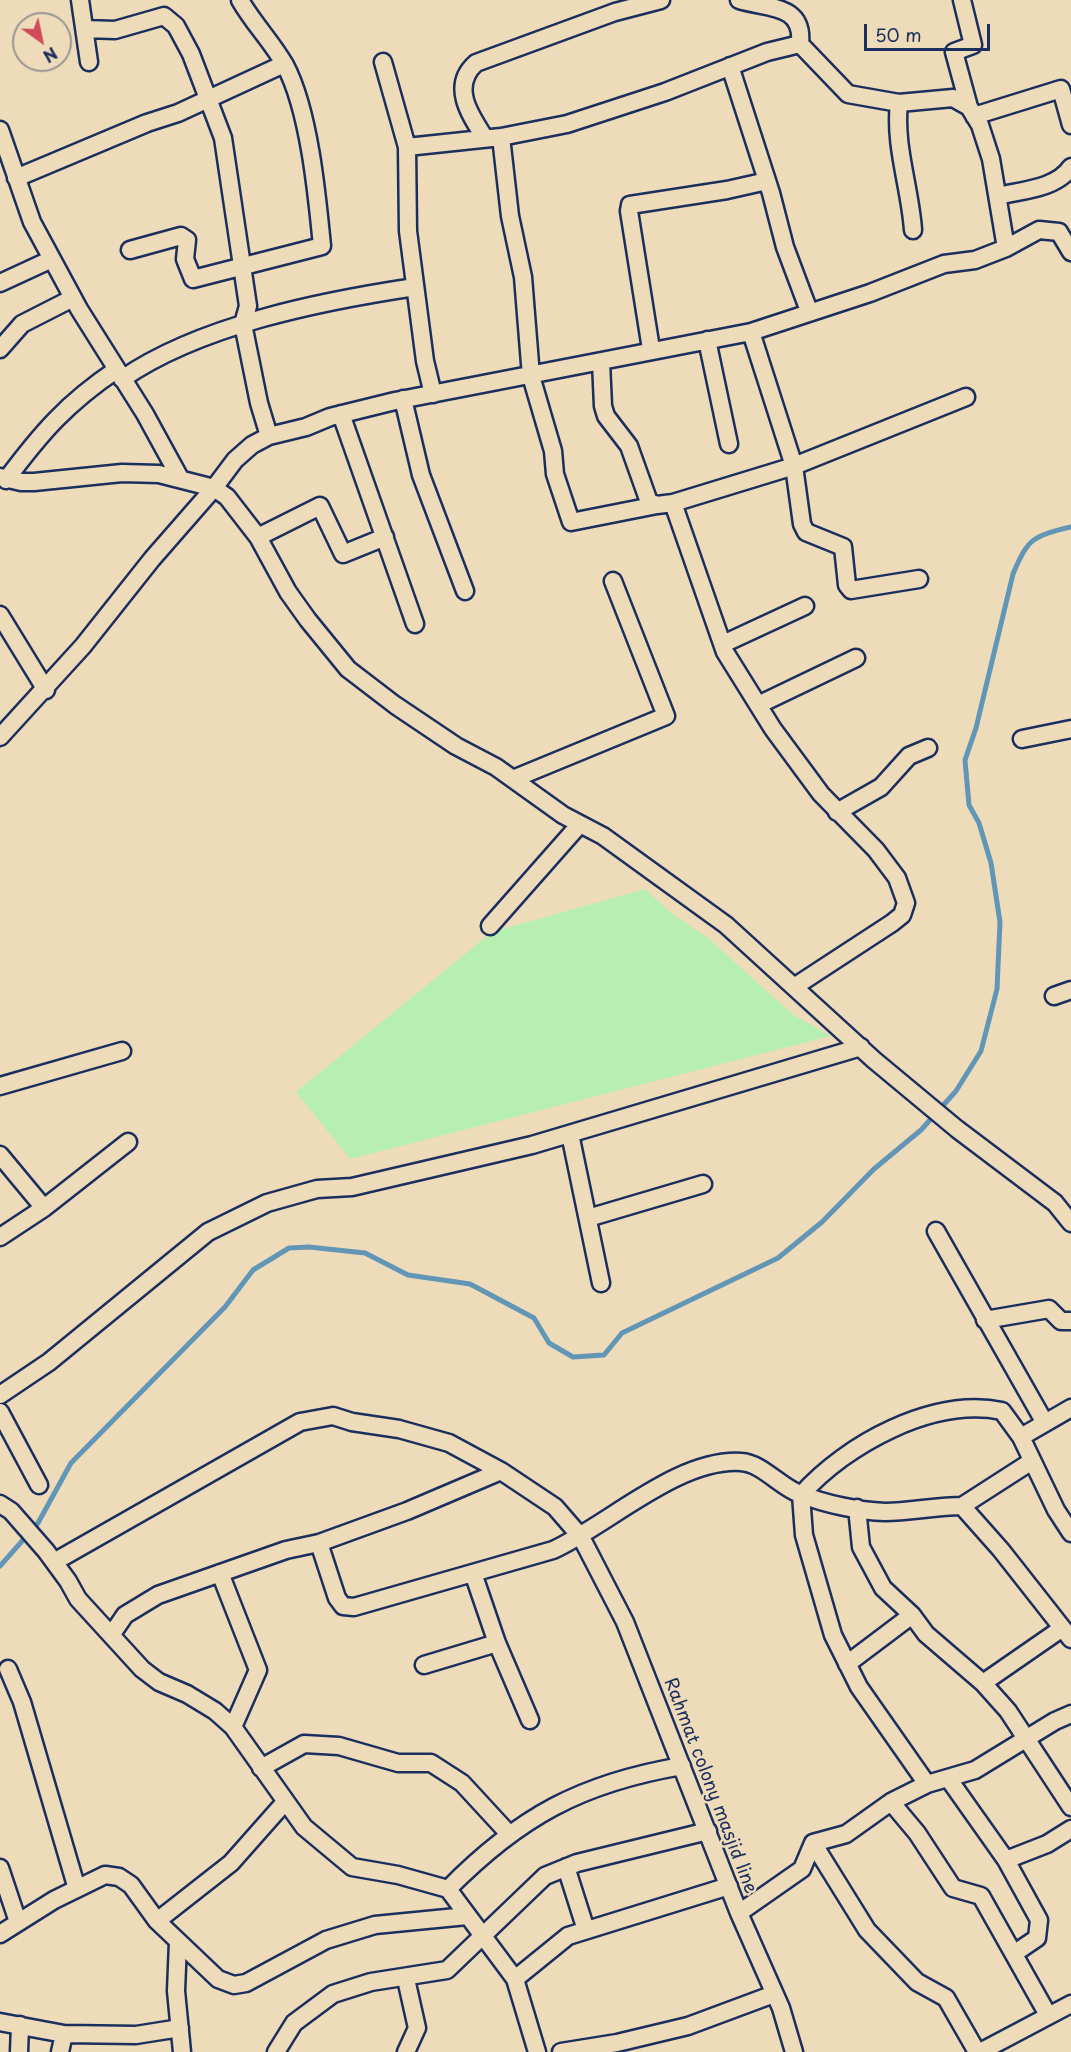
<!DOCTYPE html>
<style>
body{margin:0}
#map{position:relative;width:1071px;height:2052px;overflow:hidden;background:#eedbb9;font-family:"Playpen Sans",sans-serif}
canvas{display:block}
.north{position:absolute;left:12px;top:12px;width:60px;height:60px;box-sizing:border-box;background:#eedbb9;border:2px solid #9a9695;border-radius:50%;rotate:147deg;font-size:16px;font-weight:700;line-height:24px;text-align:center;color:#1b2f5e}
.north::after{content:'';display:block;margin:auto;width:21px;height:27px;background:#d1495b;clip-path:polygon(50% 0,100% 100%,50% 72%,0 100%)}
.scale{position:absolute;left:864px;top:24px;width:126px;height:27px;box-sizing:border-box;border:3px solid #1b2f5e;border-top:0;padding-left:8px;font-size:18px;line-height:21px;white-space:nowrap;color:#1b2f5e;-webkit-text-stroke:4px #eedbb9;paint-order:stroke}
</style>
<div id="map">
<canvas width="1071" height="2052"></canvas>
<div class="north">N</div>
<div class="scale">50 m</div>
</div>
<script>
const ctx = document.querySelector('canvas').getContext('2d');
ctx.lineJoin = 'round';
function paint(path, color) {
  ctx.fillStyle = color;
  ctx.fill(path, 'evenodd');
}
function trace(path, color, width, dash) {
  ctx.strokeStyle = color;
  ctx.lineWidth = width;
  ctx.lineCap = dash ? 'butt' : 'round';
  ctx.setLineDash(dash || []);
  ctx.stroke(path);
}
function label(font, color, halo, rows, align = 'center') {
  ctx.font = font + ' "Playpen Sans",sans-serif';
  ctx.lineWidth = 5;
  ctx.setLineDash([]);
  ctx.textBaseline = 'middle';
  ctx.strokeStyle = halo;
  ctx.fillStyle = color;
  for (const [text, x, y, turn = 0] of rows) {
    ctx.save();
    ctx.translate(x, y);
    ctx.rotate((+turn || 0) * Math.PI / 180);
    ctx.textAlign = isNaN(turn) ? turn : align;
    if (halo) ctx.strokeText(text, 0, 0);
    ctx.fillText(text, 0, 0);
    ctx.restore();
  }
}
paint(new Path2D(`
 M 645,889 L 670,912 L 709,939 L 792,1014 L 831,1036 L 350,1159 L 296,1092 L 492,932 Z`), '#b7efb2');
trace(new Path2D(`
 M 0,1566 L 38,1523 L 71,1463 L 225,1307 L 253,1270 L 289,1248 L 309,1247 L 365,1253 L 408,1275 L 470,1284 L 534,1318 L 549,1343 L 573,1357 L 604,1355 L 622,1333 L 778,1258 L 822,1222 L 874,1169 L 921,1130 L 956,1091 L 981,1051 L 997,989 L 1000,922 L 991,863 L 979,823 L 969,805 L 965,760 L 976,728 L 1013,574 C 1028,538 1033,536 1071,527`), '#6296b7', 5);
const minor = new Path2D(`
 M 80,0 L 89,62
 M 739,0 C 767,9 804,3 800,44
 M 962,0 L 973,45 L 954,52 L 969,107
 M 85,29 L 115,30 L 164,16 L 176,26 L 191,54 L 223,138 L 248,306 L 243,324 L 259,403 L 269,436
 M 800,44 L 848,94 L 899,103 L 953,98 L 969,107 L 980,125 L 991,159 L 1006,248
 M 383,62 L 407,147 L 408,231 L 425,361 L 433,394
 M 730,66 L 771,193 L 785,247 L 809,311
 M 899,103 C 894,146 910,187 913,230
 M 974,116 L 1061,89 L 1071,125
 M 0,130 L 32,222 L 79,309 L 145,414 L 180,478
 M 501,137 L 510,216 L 523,277 L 531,376 L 553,451 L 555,474 L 571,522 L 657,505
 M 485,138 C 470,115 450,86 476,63 L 615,12 L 661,0
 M 407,147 L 501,137 L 567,124 L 665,92 L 767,52 L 800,44
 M 16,178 L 147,123 L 178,113 L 284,64
 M 998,196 C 1022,190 1056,189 1071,167
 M 130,250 L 181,236 L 187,240 L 185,259 L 193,279 L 322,246 C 317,194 309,110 285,65 C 272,42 253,23 240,0
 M 0,283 L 52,259
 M 751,332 L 794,466 L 802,524 L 806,532 L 843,547 L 847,585 L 851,590 L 919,579
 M 707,340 L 729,444
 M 0,349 L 22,324 L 73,298
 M 651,349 L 629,211 L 630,205 L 727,190 L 767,181
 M 601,362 L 603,406 L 606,416 L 629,446 L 649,502 L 657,505 L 673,503 L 725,652 L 773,729 L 821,794 L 876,850 L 897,878 L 906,903 L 902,915 L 892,923 L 794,987
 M 122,379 C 200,325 322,301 415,287
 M 403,399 L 421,475 L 465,591
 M 341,414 L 415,624
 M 0,477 L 21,482 L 34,482 L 122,473 L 159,474 L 214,488 L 227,497 L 258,537 L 288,592 L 308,620 L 348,669 L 395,705 L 456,746 L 496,767 L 563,815 L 603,836 L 726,925 L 874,1060 L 957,1129 L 1055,1203 L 1071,1223
 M 6,480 C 41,433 67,403 116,370
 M 673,503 L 794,466 L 966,397
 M 258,537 L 320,506 L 343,554 L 385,537
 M 0,615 L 46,690
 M 723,644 L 805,606
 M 758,705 L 856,658
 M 0,737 L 83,646 L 152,559 L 214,488 L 235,460 L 252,445 L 269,436 L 306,427 L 330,417 L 395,401 L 751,332 L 870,293 L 944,264 L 975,260 L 1006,248 L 1039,230 L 1059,232 L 1071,252
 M 1022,739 L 1071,729
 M 513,779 L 666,716 L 613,581
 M 837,812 L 881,787 L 909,756 L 928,748
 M 490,926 L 580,824
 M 1054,996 L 1071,990
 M 0,1086 L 122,1051
 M 570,1134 L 601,1283
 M 0,1155 L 44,1208
 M 588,1218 L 703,1184
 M 936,1231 L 1045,1423
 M 0,1237 L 44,1208 L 128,1142
 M 985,1320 L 1049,1309 L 1061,1321 L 1071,1321
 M 0,1395 L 49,1362 L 208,1232 L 267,1203 L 317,1189 L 352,1187 L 532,1145 L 861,1047
 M 0,1412 L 39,1485
 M 1021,1437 L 1071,1408
 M 0,1504 L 11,1511 L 46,1551 L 68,1581 L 78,1599 L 142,1669 L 159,1682 L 187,1694 L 215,1711 L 233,1727 L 304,1827 L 352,1867 L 398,1875 L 448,1889 L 515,1979 L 537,2052
 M 962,1506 L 1032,1461
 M 857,1508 L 861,1547 L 883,1588 L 912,1615 L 926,1634 L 983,1683 L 1008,1711 L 1071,1807
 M 319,1543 L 337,1598 L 343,1606 L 354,1607 L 553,1550 C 608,1525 678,1458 741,1462 C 762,1463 780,1487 800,1494 C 825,1504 858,1511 885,1512 C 910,1512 936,1506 962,1506 L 1001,1550 L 1071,1639
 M 54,1562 L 300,1422 L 333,1416 L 352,1422 L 399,1429 L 449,1443 L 501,1471 L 555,1507 L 581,1537 L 625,1622 L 739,1913 L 781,2008 L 794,2052
 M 220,1573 L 258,1670 L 233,1727
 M 473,1573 L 497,1643 L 530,1720
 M 112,1634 L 125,1615 L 158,1595 L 286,1550 L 319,1543 L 407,1511 L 501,1471
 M 847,1664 L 912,1615
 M 424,1665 L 497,1643
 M 8,1669 L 22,1702 L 77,1889
 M 983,1683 L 1061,1629
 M 261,1768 L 304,1744 L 339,1746 L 398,1763 L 431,1763 L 462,1783 L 509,1834
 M 948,1778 L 1006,1860 L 1039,1920 L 1037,1938 L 1015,1953
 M 927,1784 L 859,1687 L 833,1635 L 804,1535 L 801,1495 C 846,1444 933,1397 1002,1411 L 1021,1437 L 1056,1510 L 1071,1533
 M 891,1802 L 917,1833 L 953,1888 L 981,1896 L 1048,2015
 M 813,1843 L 867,1930 L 917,1982 L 946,1998 L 977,2052
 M 1006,1860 L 1047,1844 L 1071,1829
 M 566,1867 L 586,1930
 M 0,1868 L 18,1922
 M 448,1889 C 519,1817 581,1783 682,1766
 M 739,1913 L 802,1869 L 813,1843 L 846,1834 L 891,1802 L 927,1784 L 975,1770 L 1055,1721 L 1071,1714
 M 157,1921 L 231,1863 L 285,1802
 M 0,1934 L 54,1900 L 105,1875 L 119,1877 L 131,1885 L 157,1921 L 218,1979 L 234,1985 L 246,1983 L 326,1940 L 375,1925 L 467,1916
 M 178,1942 L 176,1991 L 182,2052
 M 515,1979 L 568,1936 L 729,1886
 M 0,2022 L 64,2034 L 136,2035 L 180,2028
 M 19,2052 L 20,2025
 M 60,2052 L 64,2034
 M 276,2052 L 294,2023 L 333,1994 L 371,1982 L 447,1970 L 545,1876 L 577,1863 L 708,1831
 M 406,2052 L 417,2028 L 406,1979
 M 561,2052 L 617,2043 L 688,2026 L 774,1994
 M 980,2052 L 1071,2004`);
trace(minor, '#1b2f5e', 21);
trace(minor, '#eedbb9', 16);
label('18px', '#1b2f5e', '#eedbb9', [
 ["Rahmat colony masjid line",710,1786,69]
]);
</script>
